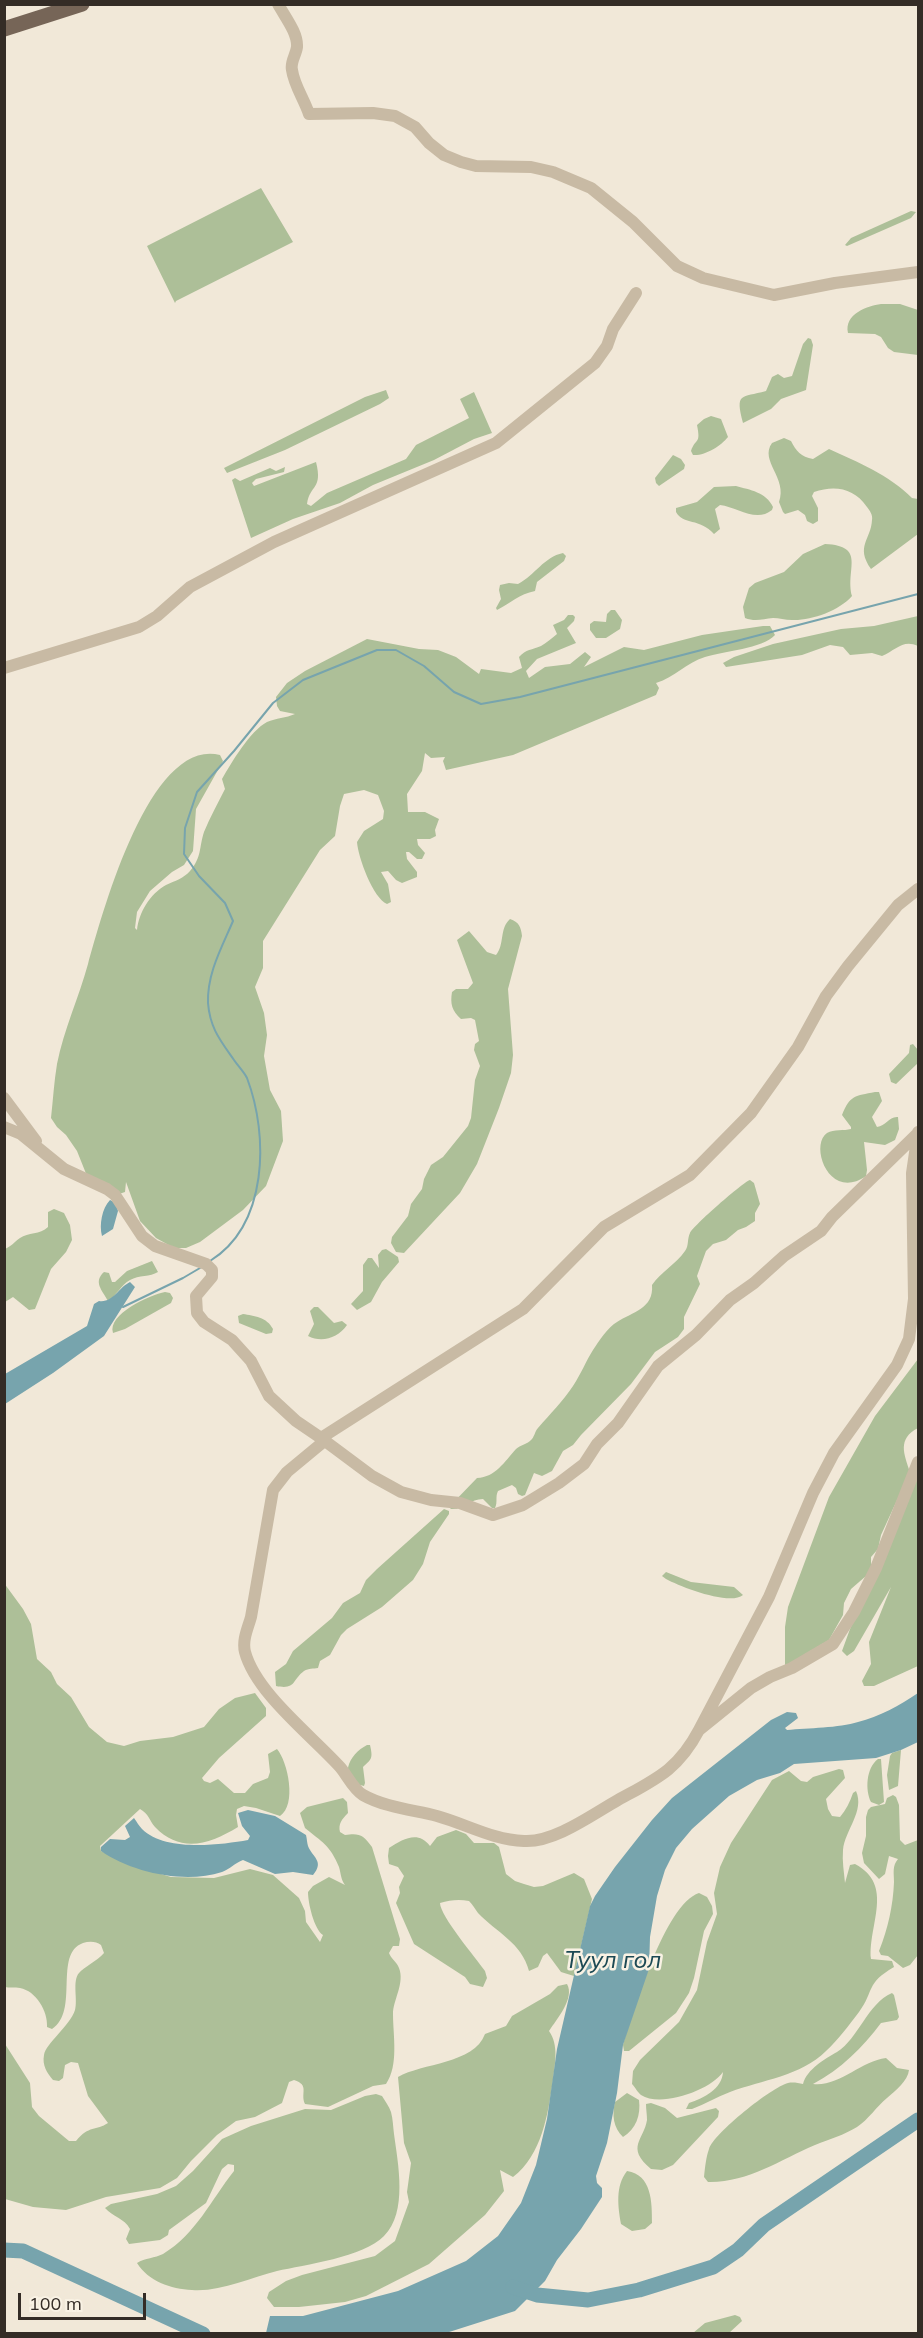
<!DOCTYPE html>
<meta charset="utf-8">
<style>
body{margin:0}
#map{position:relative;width:923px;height:2338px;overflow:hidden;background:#f1e8d8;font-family:Mulish,sans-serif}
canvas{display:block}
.frame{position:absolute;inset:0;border:6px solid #342c26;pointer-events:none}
.scale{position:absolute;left:18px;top:2293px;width:128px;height:27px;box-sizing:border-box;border:3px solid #342c26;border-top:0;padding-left:8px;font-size:18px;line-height:21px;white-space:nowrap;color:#342c26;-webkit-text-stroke:4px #f9f2e4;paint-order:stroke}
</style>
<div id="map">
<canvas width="923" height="2338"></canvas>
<div class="frame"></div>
<div class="scale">100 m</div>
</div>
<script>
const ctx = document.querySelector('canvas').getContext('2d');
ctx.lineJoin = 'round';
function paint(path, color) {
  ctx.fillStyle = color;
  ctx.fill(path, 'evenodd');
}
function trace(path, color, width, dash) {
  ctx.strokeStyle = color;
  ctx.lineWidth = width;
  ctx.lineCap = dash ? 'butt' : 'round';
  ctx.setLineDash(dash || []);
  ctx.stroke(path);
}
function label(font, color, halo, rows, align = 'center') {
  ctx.font = font + ' Mulish,sans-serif';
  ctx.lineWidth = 5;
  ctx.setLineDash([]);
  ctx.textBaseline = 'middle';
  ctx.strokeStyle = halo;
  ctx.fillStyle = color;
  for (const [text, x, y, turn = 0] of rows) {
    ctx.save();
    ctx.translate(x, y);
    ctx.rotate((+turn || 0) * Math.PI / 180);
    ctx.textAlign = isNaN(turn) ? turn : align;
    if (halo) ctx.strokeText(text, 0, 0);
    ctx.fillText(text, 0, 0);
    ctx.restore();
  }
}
paint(new Path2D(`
 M 261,188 L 293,242 L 176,301 L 175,303 L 147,246 Z
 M 911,211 L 916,212 L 911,218 L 847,246 L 845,245 L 851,238 Z
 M 881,304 L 900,304 L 918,310 L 918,355 L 894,352 L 888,348 L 881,337 L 875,334 L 848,333 C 844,314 867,306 881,304 Z
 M 808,338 L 811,339 L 813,345 L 806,390 L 781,399 L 771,409 L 743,423 C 735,392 741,398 766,391 L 772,377 L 778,374 L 784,378 L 792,376 L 803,344 Z
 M 386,390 L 389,398 L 380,404 L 285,450 L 227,473 L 224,468 L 365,397 Z
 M 474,392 L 492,433 L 474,439 L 434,460 L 373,485 L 340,503 L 293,519 L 251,538 L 232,480 L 235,478 L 240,481 L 270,468 L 276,471 L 285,467 L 284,472 L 256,479 L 252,483 L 254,486 L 316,462 C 323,490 310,484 307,504 L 311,506 L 327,493 L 406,459 L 416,445 L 469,418 L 460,399 Z
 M 711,416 L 721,419 L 728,437 C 721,446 705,456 693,455 L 691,451 C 696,437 701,445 697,425 L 704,419 Z
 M 784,438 L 791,441 C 796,451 801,457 813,459 L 829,449 C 858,462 889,475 912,498 L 918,499 L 918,534 L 871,569 C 855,546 871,540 872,520 C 873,515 870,511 867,507 C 854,488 835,485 814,492 L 812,496 L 818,508 L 818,521 L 813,524 L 807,521 L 805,515 L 798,510 L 785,514 L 783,512 L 779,502 C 788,478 759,461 772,443 Z
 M 673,455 L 681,459 L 685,465 L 684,469 L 659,486 L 656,483 L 655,478 Z
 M 736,486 C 750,490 766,492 773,507 L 772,510 C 756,523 737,507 720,505 L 715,509 L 720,529 L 714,534 C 700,518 683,525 676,512 L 676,508 L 697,502 L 714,487 Z
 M 825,544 C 867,546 845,569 852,596 C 839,611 810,621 792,620 C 785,620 779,618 773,618 C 763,619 755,622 745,618 L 743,607 L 749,588 L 755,583 L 784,572 L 803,554 Z
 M 563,553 L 566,556 L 564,561 L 537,582 L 535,591 C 519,594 511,603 497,610 L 496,608 L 501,599 L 499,590 L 500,585 L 509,583 L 518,584 C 535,575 544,557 563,553 Z
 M 611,610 L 615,610 L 622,620 L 620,629 L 606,638 L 596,638 L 590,630 L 590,624 L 594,621 L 606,622 L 607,614 Z
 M 568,615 L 573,615 L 575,617 L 574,621 L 567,628 L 576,643 L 537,659 L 526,671 L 529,678 L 545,667 L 570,664 L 585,652 L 591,657 L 584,667 L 624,647 L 644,650 L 702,635 L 763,626 L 770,626 L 775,635 C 762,649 724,651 705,657 C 686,663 675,677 656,683 L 659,688 L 656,695 L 513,755 L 446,770 L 443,761 L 445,757 L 431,758 L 425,753 L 422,771 L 407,794 L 408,812 L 425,812 L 439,819 L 435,830 L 436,836 L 430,839 L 417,839 L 418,845 L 425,853 L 422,859 L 417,859 L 409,852 L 406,852 L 407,859 L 417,872 L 417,877 L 402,883 L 396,880 L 388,871 L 381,872 L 388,884 L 391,902 L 387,904 C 373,898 358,857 357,842 L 364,831 L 383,819 L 384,811 L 378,795 L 364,790 L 344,794 L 340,806 L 335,836 L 320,850 L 263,941 L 263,968 L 255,987 L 264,1013 L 267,1035 L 264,1056 L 270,1090 L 281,1111 L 283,1141 L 266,1186 L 243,1210 L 200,1242 L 186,1248 L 174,1248 L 156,1238 L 140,1221 L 126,1182 L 125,1192 L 119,1194 L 87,1176 L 77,1151 L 66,1135 L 57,1127 L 51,1118 C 53,1100 54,1082 57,1064 C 64,1029 79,997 88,964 C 102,915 149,737 220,755 L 223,761 L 196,809 L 193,851 L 184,865 L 172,872 L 150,891 L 137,912 L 135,928 L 137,930 C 139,912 150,894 166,885 C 175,881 184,878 190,871 C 202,857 199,847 204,832 C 210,817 218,803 225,789 L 222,779 C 232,762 250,731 267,722 C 276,718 286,718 295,714 L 280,711 L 277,706 L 276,697 L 287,683 L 305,671 L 367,639 L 419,649 L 438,650 L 456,657 L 479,674 L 481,669 L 511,673 L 522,668 L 519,657 C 526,649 532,650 541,646 C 546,643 552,638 557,634 L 553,625 L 564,620 Z
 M 918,616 L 918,646 C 903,639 896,650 882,656 L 872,653 L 850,655 L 843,647 L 830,645 L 802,655 L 726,667 L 723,663 L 734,657 L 773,644 L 841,629 L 874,626 Z
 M 510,919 C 519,922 521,927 522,936 L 508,989 L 513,1055 L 511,1073 L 499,1108 L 477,1164 L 460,1193 L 404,1253 L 396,1252 L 391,1243 L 392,1237 L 408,1216 L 411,1204 L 422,1189 L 424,1179 L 431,1165 L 443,1157 L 468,1126 L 471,1118 L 475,1080 L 480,1066 L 474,1050 L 475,1044 L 479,1041 L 475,1020 L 471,1018 L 461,1019 C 452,1011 450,1004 452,992 L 456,989 L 468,989 L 473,983 L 457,940 L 469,931 L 487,952 L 496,955 C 505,944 499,929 510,919 Z
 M 913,1044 L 918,1050 L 918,1063 L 896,1084 L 891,1082 L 889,1074 L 909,1053 L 910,1045 Z
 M 875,1092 L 879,1092 L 882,1101 L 872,1117 L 877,1127 C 886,1126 889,1116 898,1117 L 899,1129 L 895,1140 L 885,1145 L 864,1142 L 867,1170 L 866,1176 C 829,1202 809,1145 827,1133 C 834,1129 844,1131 851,1129 L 851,1127 L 842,1115 C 850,1095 855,1096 875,1092 Z
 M 750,1180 L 754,1183 L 760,1204 L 755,1213 L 755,1221 L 746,1227 L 738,1230 L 726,1240 L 713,1244 L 706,1251 L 697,1276 L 700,1284 L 684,1317 L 684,1329 L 678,1337 L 655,1352 L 631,1384 L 581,1435 L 573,1445 L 563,1451 L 552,1471 L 542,1476 L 534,1473 L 525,1495 L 522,1496 L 518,1494 L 516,1488 L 512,1485 L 498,1491 C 495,1497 498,1502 495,1508 L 492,1508 L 483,1499 C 470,1499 463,1510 451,1509 L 449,1507 L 477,1478 C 496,1477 504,1462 516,1449 C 520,1445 528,1444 531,1440 C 534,1438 535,1431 538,1428 C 550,1414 563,1401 573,1386 C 581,1374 586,1361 593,1350 C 599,1341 608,1327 617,1322 C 632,1312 654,1309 652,1285 C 661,1272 676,1264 685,1251 C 689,1246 687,1239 690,1233 C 693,1226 743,1182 750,1180 Z
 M 54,1209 L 64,1213 L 70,1225 L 72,1240 L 66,1252 L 51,1269 L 35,1309 L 29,1310 L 13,1297 L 5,1302 L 5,1249 C 12,1246 14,1242 20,1238 C 28,1232 40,1235 48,1227 L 48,1212 Z
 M 386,1249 L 398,1257 L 399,1262 L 382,1282 L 371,1302 L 357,1310 L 351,1304 L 363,1291 L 363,1265 L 368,1258 L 372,1258 L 379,1268 L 378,1255 L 382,1250 Z
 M 152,1261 L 158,1272 C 150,1277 139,1275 130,1280 C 121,1285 117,1295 108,1301 C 102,1290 93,1282 104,1272 L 109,1273 L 112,1282 L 115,1282 L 127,1271 Z
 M 165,1292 L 170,1293 L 173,1298 L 171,1303 L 125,1329 L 113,1333 C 107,1314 150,1295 165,1292 Z
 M 314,1307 L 318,1307 L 334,1323 L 342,1321 L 347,1325 C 338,1338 322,1343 308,1336 L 314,1324 L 310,1311 Z
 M 243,1314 C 254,1316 267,1317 273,1329 L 272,1333 L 266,1334 L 239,1323 L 238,1316 Z
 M 918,1359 L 918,1428 C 897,1439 904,1454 910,1472 L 881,1535 L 878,1549 L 871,1557 L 871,1567 L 866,1576 L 851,1589 L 844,1603 L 843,1615 L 829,1640 L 785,1666 L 785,1627 L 788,1607 L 829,1497 L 875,1416 Z
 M 918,1475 L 918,1666 L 874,1686 L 864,1686 L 862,1681 L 871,1664 L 869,1642 L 891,1587 L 854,1651 L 847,1656 L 842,1651 L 850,1629 Z
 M 444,1509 L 449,1511 L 449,1514 L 430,1542 L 423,1564 L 413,1580 L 382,1607 L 347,1629 L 341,1635 L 330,1655 L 320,1661 L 318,1668 C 313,1669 309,1668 304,1671 C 292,1680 296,1690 276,1686 L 275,1672 L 286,1664 L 293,1651 L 332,1618 L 343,1603 L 360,1593 L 366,1580 L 377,1569 Z
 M 666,1572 L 691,1582 L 734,1587 L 743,1595 C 730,1606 681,1587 666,1579 L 662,1576 Z
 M 4,1583 L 23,1609 L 31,1624 L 37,1659 L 51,1672 L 57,1684 L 71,1697 L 89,1727 L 107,1742 L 124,1746 L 140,1741 L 173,1737 L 204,1727 L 219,1709 L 235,1698 L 255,1693 L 266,1708 L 266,1716 L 219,1758 L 202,1778 L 204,1781 L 210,1783 L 218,1779 L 234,1793 L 245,1793 L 253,1784 L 268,1778 L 270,1772 L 268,1754 L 277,1749 C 288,1762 297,1805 280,1816 L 256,1808 L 244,1806 L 237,1809 L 236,1815 L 238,1827 C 210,1844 181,1854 155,1827 C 149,1820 149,1814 140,1809 L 100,1846 L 101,1851 L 128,1864 L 171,1877 L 214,1878 L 250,1869 L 273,1875 L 299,1898 L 305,1911 L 306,1922 L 320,1942 L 323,1935 C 314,1929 308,1903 308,1892 L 313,1886 L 329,1877 L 345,1885 C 341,1880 341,1874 339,1867 C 330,1845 322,1842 305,1828 L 300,1813 L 307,1807 L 343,1798 L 347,1802 L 348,1813 C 342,1819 338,1824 340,1832 L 345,1835 C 360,1833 363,1835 372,1847 L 400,1939 L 399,1946 L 393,1946 L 389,1953 C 391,1959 397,1962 399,1968 C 405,1983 393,2000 393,2014 C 393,2036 399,2065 386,2084 L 373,2086 L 328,2107 L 305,2104 C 300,2093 310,2085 294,2080 L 289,2082 L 282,2103 L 255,2117 L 236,2121 L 217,2135 L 191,2161 L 177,2178 L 160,2188 L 106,2197 L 66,2210 L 33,2207 L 5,2199 L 5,2044 L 30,2083 L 32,2107 L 39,2116 L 69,2141 L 76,2141 C 89,2125 96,2131 108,2123 L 88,2096 L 78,2063 L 71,2062 L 65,2065 L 63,2078 L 59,2081 L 53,2080 C 47,2073 42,2065 44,2055 C 46,2043 70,2026 75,2010 C 78,2000 72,1981 79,1973 C 84,1967 97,1961 104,1953 L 101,1945 C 96,1941 89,1941 83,1943 C 53,1954 80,2011 52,2029 L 47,2027 C 48,2011 36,1991 20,1988 C 15,1987 9,1988 5,1987 Z
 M 367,1745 L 370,1745 C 373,1758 372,1759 363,1767 L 365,1783 L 364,1786 C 336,1780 349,1754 367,1745 Z
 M 901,1750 L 898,1786 L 889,1790 L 887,1775 L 890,1756 L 892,1753 Z
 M 878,1759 L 881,1759 L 884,1802 L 879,1805 L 871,1802 C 865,1790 866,1768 878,1759 Z
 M 839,1769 L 843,1770 L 845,1778 L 826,1799 L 828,1809 L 832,1816 L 840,1817 C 846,1810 850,1802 853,1793 L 856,1791 C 865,1811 845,1830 843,1850 C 842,1861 844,1872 845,1883 L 850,1865 L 855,1864 C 895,1885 868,1925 871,1959 L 892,1961 L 894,1967 C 865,1984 875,1990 859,2012 C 849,2025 838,2040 826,2051 C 801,2076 762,2080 730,2092 C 717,2097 705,2104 692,2109 L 686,2109 L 689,2103 C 704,2098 722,2089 723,2072 C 711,2090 661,2108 641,2095 C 638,2093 635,2087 632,2084 L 633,2071 L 640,2060 L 679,2022 L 697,1990 L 707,1942 L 717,1914 L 714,1893 L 720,1867 L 731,1843 L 772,1780 L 789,1771 L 801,1781 L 807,1782 L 813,1777 Z
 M 893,1795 L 896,1797 L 899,1805 L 900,1840 L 905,1845 L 918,1840 L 918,1955 L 910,1965 L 903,1968 L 888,1956 L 881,1955 L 879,1951 C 888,1928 893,1906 894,1882 C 894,1873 892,1866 898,1859 L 889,1856 L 885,1874 L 879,1879 L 864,1863 L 862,1853 L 866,1836 L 866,1817 L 868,1810 L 871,1807 L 885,1804 L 887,1798 Z
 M 456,1830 L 466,1834 L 474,1843 L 494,1843 L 499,1847 L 506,1874 L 515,1881 L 524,1884 L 534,1887 L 543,1886 L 574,1873 L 584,1879 L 592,1899 L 574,1976 L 561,1972 L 547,1953 L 543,1956 L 538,1967 L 529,1971 C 522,1943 496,1932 478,1913 C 475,1909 473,1905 469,1901 C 459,1899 450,1900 440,1903 C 440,1916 476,1958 485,1971 L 487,1978 L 483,1987 L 470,1984 L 465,1977 L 414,1944 L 396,1903 L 400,1893 L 399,1887 L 404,1876 L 398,1867 L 389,1864 L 388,1856 L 389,1848 C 403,1839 418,1830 430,1846 L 437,1837 Z
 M 699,1893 L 707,1897 L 712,1906 L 713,1914 L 704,1931 L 694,1978 L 689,1993 L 676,2013 L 629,2051 L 624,2051 L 623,2045 C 633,2012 665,1904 699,1893 Z
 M 567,1984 C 575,1998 557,2019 549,2031 C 559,2045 555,2064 553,2080 C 548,2114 542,2155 513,2177 L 500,2170 L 504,2191 L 485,2215 L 429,2264 L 366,2296 L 345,2302 L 299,2307 L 274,2307 L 267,2298 L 269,2292 L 286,2281 L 302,2275 L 375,2256 L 395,2241 L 409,2202 L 407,2192 L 411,2163 L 404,2143 L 398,2077 C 422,2063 474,2064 485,2034 L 506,2026 L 512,2016 L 550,1994 L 558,1986 Z
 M 892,1993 L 894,1995 L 899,2017 L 897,2020 L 881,2023 C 863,2047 840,2070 813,2084 C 839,2087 861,2061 886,2058 L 897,2068 L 909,2070 C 908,2081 895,2091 887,2098 C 877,2106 868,2120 857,2127 C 844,2135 830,2139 815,2145 C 780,2160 747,2183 708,2182 L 704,2177 C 705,2168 706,2157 709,2149 C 714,2133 772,2087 788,2083 C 793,2082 798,2083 803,2084 C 807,2069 825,2059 837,2052 C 859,2038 867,2004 892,1993 Z
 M 627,2093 L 639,2100 C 641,2115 636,2129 623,2137 C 613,2127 612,2115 615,2102 Z
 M 376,2094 L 382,2096 C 385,2101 389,2106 391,2112 C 393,2119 393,2127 394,2134 C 398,2164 408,2212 384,2236 C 364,2257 304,2265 277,2271 C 249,2278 221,2292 192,2290 C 171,2289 148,2281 137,2263 C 145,2258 155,2258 163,2254 C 196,2234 211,2200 234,2171 L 234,2165 L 228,2164 L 222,2169 L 206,2203 L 169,2230 L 168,2235 L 160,2240 L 129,2244 L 126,2239 L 130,2229 C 124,2218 113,2217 105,2208 L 111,2204 L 157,2194 L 176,2186 L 193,2171 L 222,2139 L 251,2126 L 305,2109 L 331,2110 L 365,2096 Z
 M 651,2103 L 665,2108 L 677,2118 L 716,2108 L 719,2111 L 718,2117 L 673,2165 L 662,2170 L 651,2169 C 625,2147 644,2140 647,2120 C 647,2115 646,2109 646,2104 Z
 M 627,2171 C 652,2175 652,2202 652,2223 L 645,2229 L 632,2231 L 621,2224 C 618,2207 615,2186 627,2171 Z
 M 735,2315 L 740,2317 L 742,2321 L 729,2333 L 693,2333 L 705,2323 Z`), '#adbf98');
paint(new Path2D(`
 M 110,1200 L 116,1203 L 118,1211 L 113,1229 L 102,1236 C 99,1225 102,1208 110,1200 Z
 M 130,1282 L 135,1287 L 104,1336 L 53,1373 L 5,1404 L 5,1374 L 87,1326 L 94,1304 L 99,1301 C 113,1303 118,1288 130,1282 Z
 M 918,1693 L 918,1742 L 901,1750 L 876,1758 L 794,1764 L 780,1773 L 757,1780 L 729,1796 L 692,1829 L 676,1848 L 665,1870 L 657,1896 L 650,1937 L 649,1969 L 623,2045 L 617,2093 L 607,2143 L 596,2176 L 597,2183 L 602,2188 L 602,2197 L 581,2229 L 557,2260 L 545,2281 L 515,2311 L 446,2333 L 266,2333 L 270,2316 L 303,2316 L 398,2291 L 466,2261 L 498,2236 L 521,2203 L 536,2165 L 547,2119 L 557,2049 L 590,1906 L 595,1896 L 615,1867 L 652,1820 L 672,1798 L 771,1720 L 787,1712 L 796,1713 L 798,1718 L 785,1728 L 787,1730 C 808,1728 839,1728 858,1722 C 879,1717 900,1705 918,1693 Z
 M 248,1810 L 275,1816 L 306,1835 C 307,1839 307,1843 308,1846 C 312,1857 325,1861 313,1875 L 293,1872 L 275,1874 L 243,1860 C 235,1863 230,1869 222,1872 C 185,1884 133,1873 101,1851 L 101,1847 L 110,1839 L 125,1840 L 130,1837 L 125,1826 L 134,1818 C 137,1822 139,1826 142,1829 C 165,1852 220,1845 248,1840 L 250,1836 L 242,1826 L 238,1813 Z`), '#77a4ad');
trace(new Path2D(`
 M 210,1261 C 268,1225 269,1136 247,1078 C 244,1072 238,1066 234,1060 C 220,1040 210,1028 208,1003 C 207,973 222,947 233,921 L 225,903 L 199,876 L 184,854 L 185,828 L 197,792 L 234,751 L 273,703 L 303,680 L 377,650 L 396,650 L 424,666 L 454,692 L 481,704 L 520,697 L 918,594
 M 123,1307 L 183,1278 L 200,1268`), '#77a4ad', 2);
trace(new Path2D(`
 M 4,2250 L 23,2251 L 203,2334
 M 513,2287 L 537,2295 L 588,2300 L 639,2290 L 713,2267 L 738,2250 L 764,2225 L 918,2120`), '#77a4ad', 15);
trace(new Path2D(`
 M 278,4 C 285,17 298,33 297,47 C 296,55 290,62 292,70 C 294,85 304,99 309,114 L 373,113 L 395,116 L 415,127 L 429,143 L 444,155 L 461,162 L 476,166 L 531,167 L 553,172 L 591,188 L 633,222 L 677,266 L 703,278 L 774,295 L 835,283 L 918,272
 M 4,668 L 139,627 L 157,616 L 190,587 L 274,542 L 496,443 L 595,363 L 607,346 L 613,329 L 636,293
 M 4,1098 L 36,1141
 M 4,1127 L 21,1134 L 64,1169 L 107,1189 L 115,1195 L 142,1236 L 155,1246 L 206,1264 L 212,1270 L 212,1277 L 196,1296 L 197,1313 L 204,1322 L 232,1340 L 251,1361 L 269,1396 L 296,1421 L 321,1438 L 322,1443 L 287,1472 L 273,1490 L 251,1617 C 248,1628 242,1640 245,1652 C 256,1693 311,1735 340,1767 C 347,1775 353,1789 363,1795 C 384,1807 413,1810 437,1816 C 466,1824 493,1840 524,1841 C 554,1843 593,1814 618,1800 C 656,1779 678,1770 699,1730
 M 918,1132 L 912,1173 L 914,1299 L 909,1339 L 897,1365 L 834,1453 L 813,1493 L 769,1597 L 699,1730 L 751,1688 L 770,1677 L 792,1668 L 833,1644 L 854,1612 L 876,1568 L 918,1462
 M 918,1133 L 832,1217 L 821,1231 L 784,1256 L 754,1283 L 730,1300 L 696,1335 L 658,1366 L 618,1423 L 597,1444 L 584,1464 L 559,1483 L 523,1505 L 493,1515 L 460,1503 L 431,1500 L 401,1492 L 372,1476 L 321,1438 L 523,1309 L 604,1227 L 690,1175 L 751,1113 L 798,1047 L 826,996 L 848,966 L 898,905 L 918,889`), '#c8baa4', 12);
trace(new Path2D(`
 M 4,29 L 82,4`), '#766557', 15);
label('italic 24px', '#1c4954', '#f9f2e4', [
 ["Туул гол",613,1961]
]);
</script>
